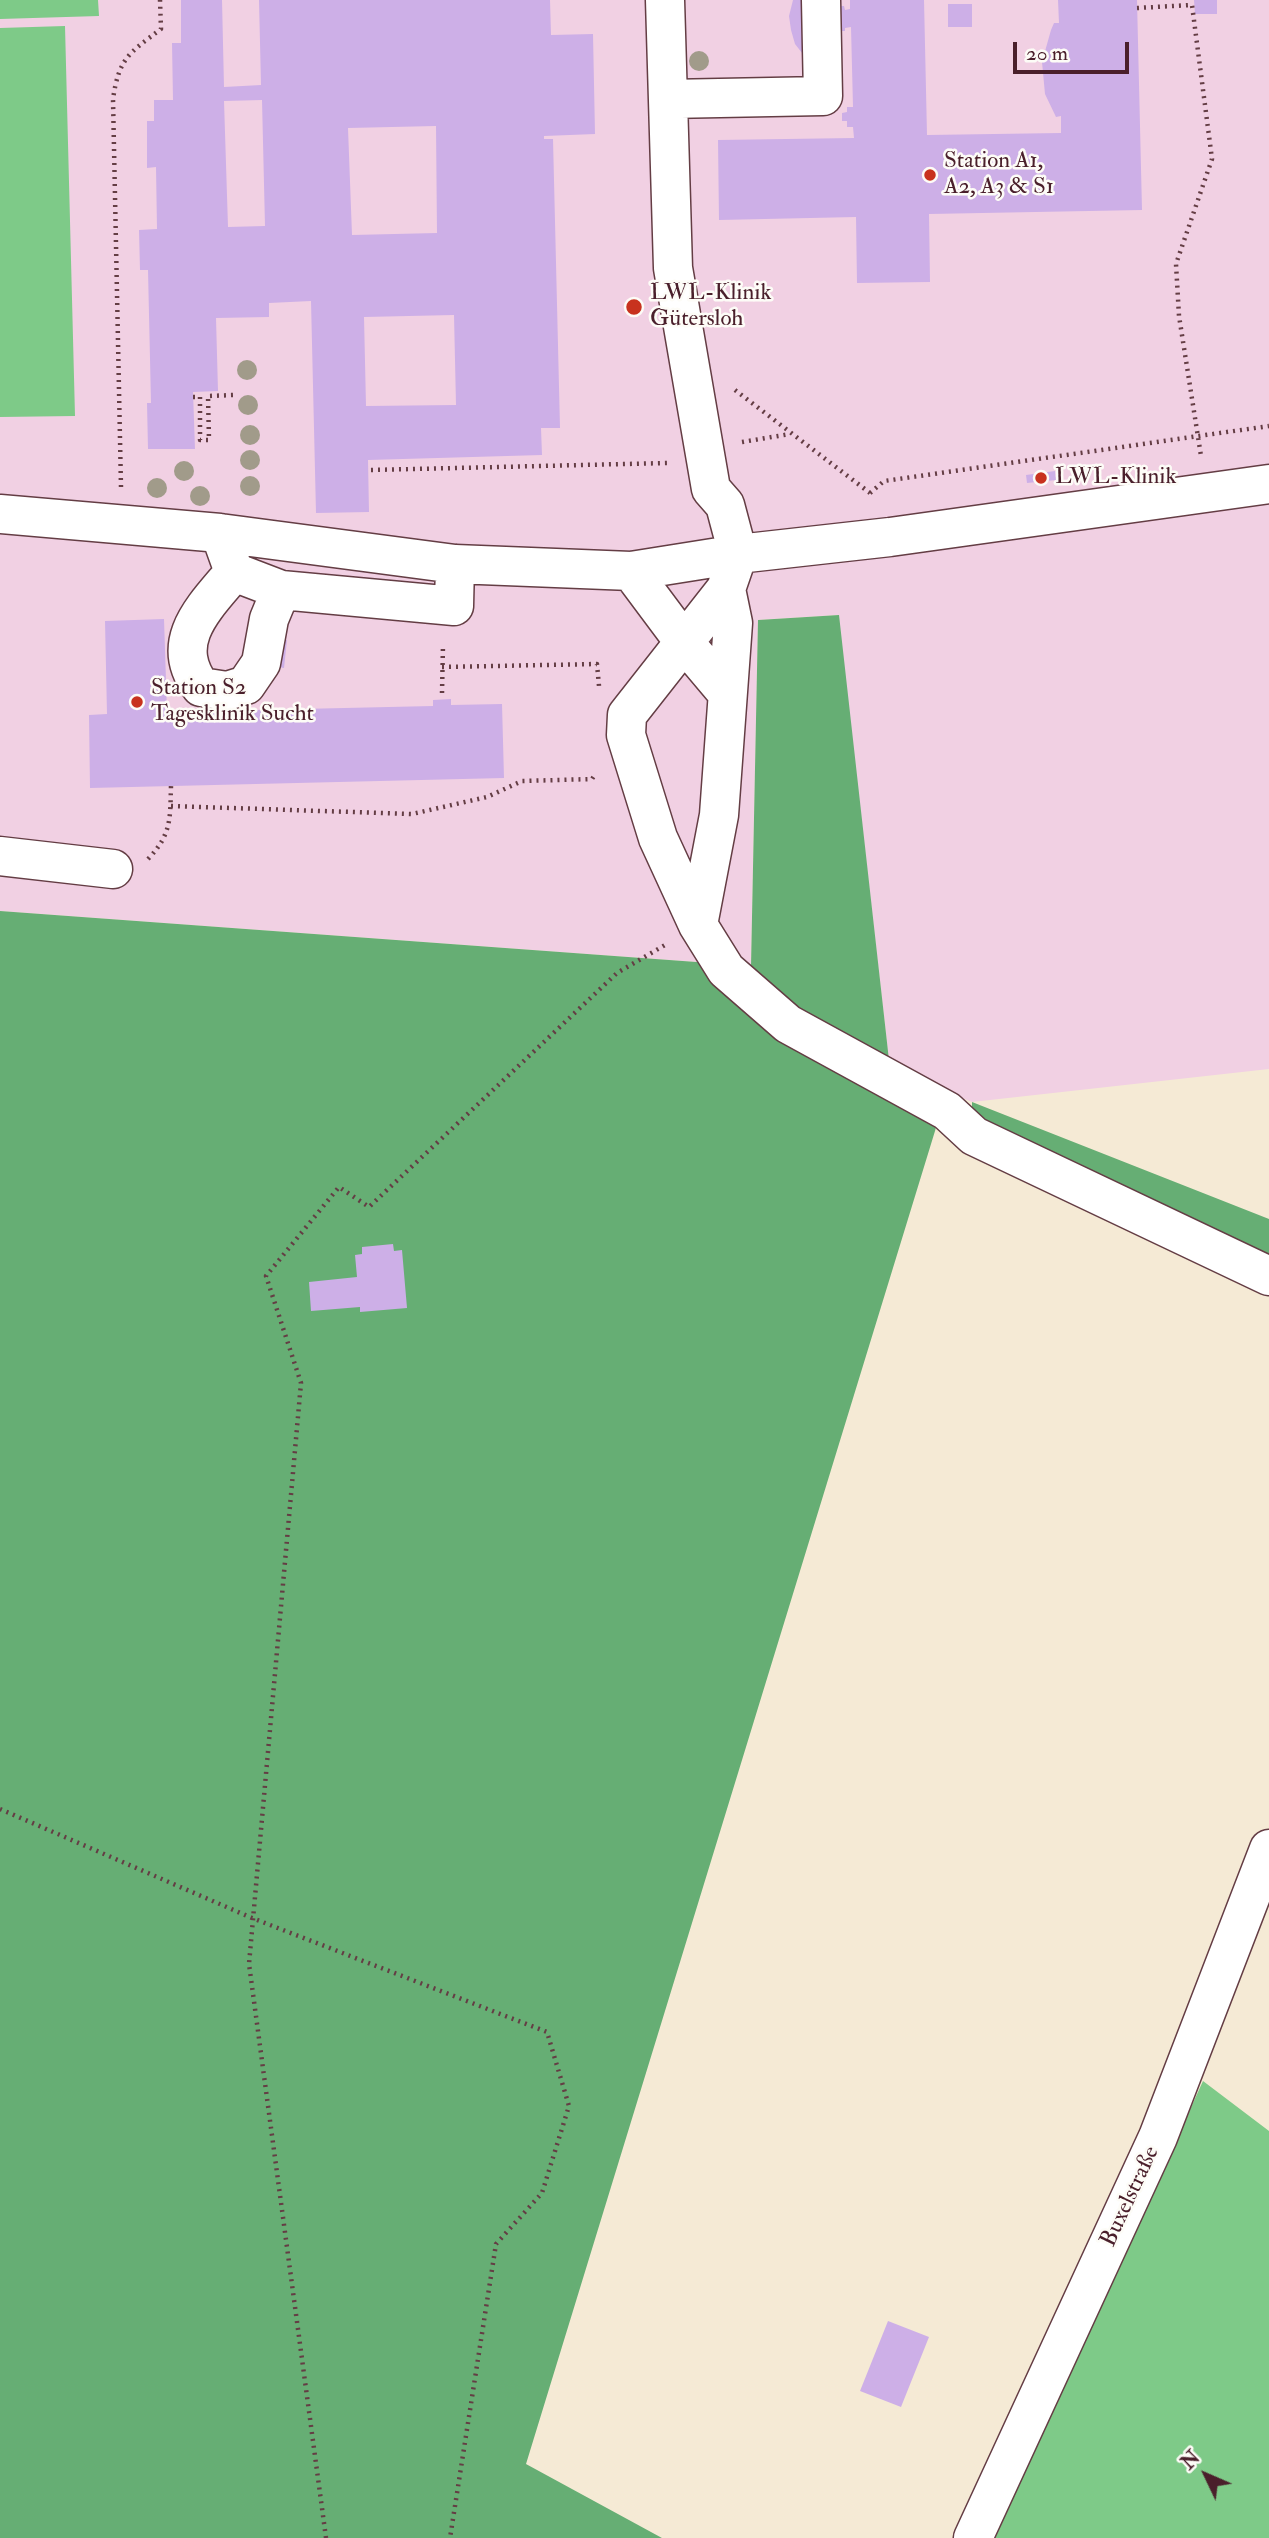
<!DOCTYPE html>
<meta charset="utf-8">
<style>
body{margin:0}
#map{position:relative;width:1269px;height:2538px;overflow:hidden;background:#f5ead5;font-family:"IM FELL Double Pica",serif}
canvas{display:block}
.north{position:absolute;left:1171px;top:2440px;width:70px;height:70px;-webkit-text-stroke:5px #fdfcf7;paint-order:stroke;rotate:314deg;font-size:19px;font-weight:700;line-height:28px;text-align:center;color:#4a1f2b}
.north::after{content:'';display:block;margin:auto;width:24px;height:32px;background:#4a1f2b;clip-path:polygon(50% 0,100% 100%,50% 72%,0 100%)}
.scale{position:absolute;left:1013px;top:42px;width:116px;height:32px;box-sizing:border-box;border:4px solid #4a1f2b;border-top:0;padding-left:9px;font-size:21px;line-height:24px;white-space:nowrap;color:#4a1f2b;-webkit-text-stroke:5px #fdfcf7;paint-order:stroke}
</style>
<div id="map">
<canvas width="1269" height="2538"></canvas>
<div class="north">N</div>
<div class="scale">20 m</div>
</div>
<script>
const ctx = document.querySelector('canvas').getContext('2d');
ctx.lineJoin = 'round';
function paint(path, color) {
  ctx.fillStyle = color;
  ctx.fill(path, 'evenodd');
}
function trace(path, color, width, dash) {
  ctx.strokeStyle = color;
  ctx.lineWidth = width;
  ctx.lineCap = dash ? 'butt' : 'round';
  ctx.setLineDash(dash || []);
  ctx.stroke(path);
}
function label(font, color, halo, rows, align = 'center') {
  ctx.font = font + ' "IM FELL Double Pica",serif';
  ctx.lineWidth = 5;
  ctx.setLineDash([]);
  ctx.textBaseline = 'middle';
  ctx.strokeStyle = halo;
  ctx.fillStyle = color;
  for (const [text, x, y, turn = 0] of rows) {
    ctx.save();
    ctx.translate(x, y);
    ctx.rotate((+turn || 0) * Math.PI / 180);
    ctx.textAlign = isNaN(turn) ? turn : align;
    if (halo) ctx.strokeText(text, 0, 0);
    ctx.fillText(text, 0, 0);
    ctx.restore();
  }
}
paint(new Path2D(`
 M 0,0 L 1269,0 L 1269,1069 L 972,1102 L 890,1069 L 838,615 L 758,620 L 751,966 L 0,911 Z`), '#f1d0e3');
paint(new Path2D(`
 M 0,0 L 98,0 L 99,16 L 0,19 Z
 M 65,26 L 75,416 L 0,417 L 0,28 Z
 M 1203,2081 L 1269,2131 L 1269,2538 L 995,2538 Z`), '#7eca88');
paint(new Path2D(`
 M 839,615 L 890,1069 L 946,1090 L 935,1131 L 526,2464 L 662,2538 L 0,2538 L 0,911 L 751,966 L 758,620 Z
 M 972,1102 L 1269,1219 L 1269,1259 L 972,1126 Z`), '#66ae74');
paint(new Path2D(`
 M 181,0 L 222,0 L 224,87 L 261,85 L 259,0 L 550,0 L 551,35 L 593,34 L 595,134 L 544,136 L 544,139 L 553,139 L 560,428 L 541,428 L 542,455 L 368,460 L 369,512 L 316,513 L 311,301 L 269,303 L 269,317 L 216,318 L 218,391 L 193,392 L 195,449 L 148,449 L 147,403 L 151,403 L 148,270 L 140,270 L 139,230 L 157,229 L 156,167 L 147,168 L 147,121 L 154,121 L 154,100 L 173,100 L 172,43 L 181,43 ZM 262,100 L 265,226 L 228,227 L 224,101 ZM 436,126 L 437,233 L 352,235 L 348,128 ZM 454,315 L 456,405 L 366,406 L 364,317 Z
 M 793,0 L 815,0 L 818,7 L 844,6 L 845,10 L 850,9 L 850,0 L 924,0 L 927,135 L 1061,133 L 1061,116 L 1056,117 L 1045,94 L 1042,62 L 1051,30 L 1054,23 L 1059,23 L 1058,0 L 1137,0 L 1142,210 L 929,214 L 930,282 L 857,283 L 856,217 L 719,220 L 718,140 L 854,138 L 853,127 L 847,127 L 847,121 L 842,121 L 842,113 L 847,112 L 847,107 L 853,107 L 851,27 L 845,28 L 845,31 L 818,31 L 806,58 L 795,44 L 791,30 L 789,16 Z
 M 1194,0 L 1217,0 L 1217,14 L 1195,14 Z
 M 948,4 L 972,4 L 972,27 L 948,27 Z
 M 1055,471 L 1056,480 L 1027,483 L 1026,475 Z
 M 164,619 L 167,712 L 433,706 L 433,700 L 451,699 L 451,705 L 502,704 L 504,778 L 90,788 L 89,715 L 107,714 L 105,621 Z
 M 275,639 L 287,640 L 284,668 L 271,666 Z
 M 393,1244 L 394,1251 L 402,1250 L 407,1308 L 360,1312 L 360,1307 L 311,1311 L 309,1282 L 357,1277 L 355,1255 L 362,1254 L 362,1247 Z
 M 888,2321 L 929,2337 L 901,2407 L 860,2391 Z`), '#cdafe7');
const minor = new Path2D(`
 M 665,0 L 673,268 L 711,489 L 725,505 L 738,554 L 726,589 L 627,715 L 626,735 L 658,838 L 698,925 L 726,970 L 788,1024 L 947,1111 L 974,1136 L 1269,1276
 M 668,99 L 823,96 L 821,0
 M 0,514 L 220,533 L 455,564 L 631,571 L 738,554 L 890,537 L 1269,484
 M 220,533 L 234,572 L 281,590 L 454,606 L 455,564
 M 631,571 L 684,642 L 727,693
 M 234,572 C 205,607 167,641 201,687 L 227,691 L 246,685 L 261,663 L 269,619 L 281,590
 M 0,856 L 113,869
 M 698,925 L 719,815 L 733,623 L 726,589
 M 973,2538 L 1158,2137 L 1269,1849`);
trace(minor, '#643d44', 41);
trace(new Path2D(`
 M 1137,8 L 1192,5 L 1212,159 L 1176,264 L 1179,316 L 1201,456
 M 735,390 L 870,493
 M 193,397 L 200,397 L 200,440 L 209,440 L 208,396 L 234,395
 M 742,442 L 790,434
 M 371,470 L 667,463
 M 121,487 L 113,99 C 119,58 129,53 161,29 L 160,0
 M 870,493 L 884,481 L 1269,426
 M 442,667 L 597,664 L 599,686
 M 442,693 L 443,645
 M 171,806 L 412,814 L 487,797 L 522,781 L 592,779 L 596,773
 M 148,859 C 172,834 170,818 171,786
 M 0,1809 L 252,1918 L 547,2032 L 569,2106 L 542,2193 L 496,2244 L 450,2538
 M 326,2538 L 249,1964 L 301,1383 L 266,1276 L 339,1187 L 369,1207 L 617,973 L 665,945`), '#643d44', 4.5, [2, 5]);
trace(minor, '#fff', 38);
ctx.fillStyle = '#a19b8a';
for (const [x, y] of [
 [699,61],
 [247,370],
 [248,405],
 [250,435],
 [250,460],
 [184,471],
 [250,486],
 [157,488],
 [200,496]
]) {
  ctx.beginPath();
  ctx.arc(x, y, 10, 0, 2 * Math.PI);
  ctx.fill();
}
for (const [x, y, r, color] of [
 [930,175,7,"#c8321e"],
 [634,307,9,"#c8321e"],
 [1041,478,7,"#c8321e"],
 [137,702,7,"#c8321e"]
]) {
  const dot = new Path2D();
  dot.arc(x, y, r, 0, 2 * Math.PI);
  ctx.fillStyle = color;
  ctx.fill(dot);
  trace(dot, '#fdfcf7', 2.5);
}
label('23px', '#4a1f2b', '#fdfcf7', [
 ["Station A1,",944,162],
 ["A2, A3 & S1",944,188],
 ["LWL-Klinik",650,294],
 ["Gütersloh",650,320],
 ["LWL-Klinik",1055,478],
 ["Station S2",151,689],
 ["Tagesklinik Sucht",151,715]
], 'left');
label('23px', '#4a1f2b', '#fdfcf7', [
 ["Buxelstraße",1131,2197,-65]
]);
</script>
